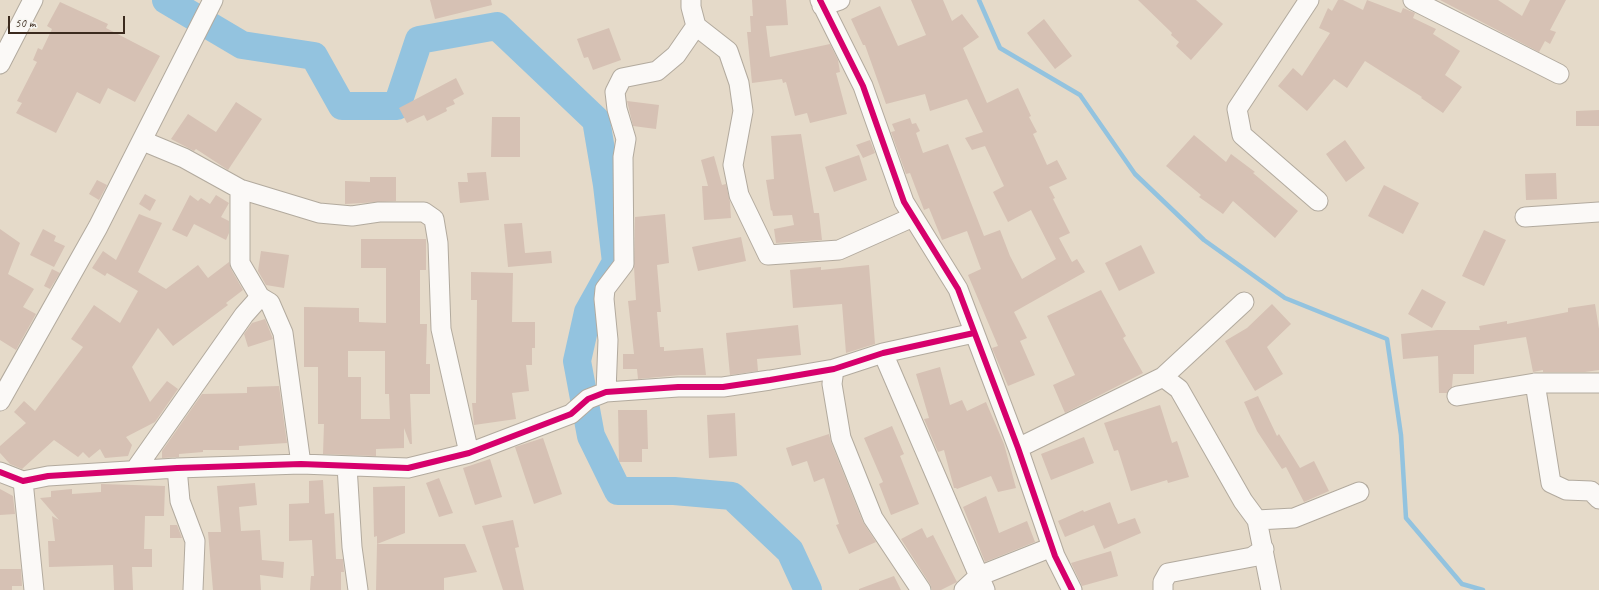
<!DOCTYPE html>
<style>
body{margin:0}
#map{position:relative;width:1599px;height:590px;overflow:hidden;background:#e5dac9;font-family:Caveat,sans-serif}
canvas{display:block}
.scale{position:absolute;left:8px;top:16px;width:117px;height:18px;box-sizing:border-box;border:2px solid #3b2a1e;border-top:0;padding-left:5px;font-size:12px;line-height:14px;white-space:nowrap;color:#3b2a1e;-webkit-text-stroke:3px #f6f6f2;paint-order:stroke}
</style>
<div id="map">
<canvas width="1599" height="590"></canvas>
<div class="scale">50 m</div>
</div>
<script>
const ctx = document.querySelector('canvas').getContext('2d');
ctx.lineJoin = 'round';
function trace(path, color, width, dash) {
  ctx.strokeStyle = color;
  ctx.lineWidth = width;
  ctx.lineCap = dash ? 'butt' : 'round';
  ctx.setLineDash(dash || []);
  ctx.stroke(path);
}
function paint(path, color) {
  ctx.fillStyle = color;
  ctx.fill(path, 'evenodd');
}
trace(new Path2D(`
 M 979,0 L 1000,48 L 1080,95 L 1135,174 L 1204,240 L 1285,298 L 1387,339 L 1401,435 L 1406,518 L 1462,584 L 1483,590`), '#93c3df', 4.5);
trace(new Path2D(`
 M 166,0 L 242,45 L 314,56 L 342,106 L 397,106 L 419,40 L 497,26 L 596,120 L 607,185 L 616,262 L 588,312 L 577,361 L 591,436 L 618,491 L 674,491 L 732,496 L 790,551 L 808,590`), '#93c3df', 28);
paint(new Path2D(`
 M 430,0 L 491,0 L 492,5 L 435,19 Z
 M 752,0 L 786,0 L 788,25 L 766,26 L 770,57 L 830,44 L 838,60 L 840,72 L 836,73 L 847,114 L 810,123 L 807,113 L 795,116 L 786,82 L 783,83 L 782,79 L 752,83 L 747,32 L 751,32 L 750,16 L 753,16 Z
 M 911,0 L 943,0 L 952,21 L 962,14 L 979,37 L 963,48 L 987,103 L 1018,88 L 1031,116 L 1029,117 L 1037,132 L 1033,134 L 1047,165 L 1057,160 L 1067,179 L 1049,187 L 1055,198 L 1053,199 L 1070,233 L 1059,238 L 1072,262 L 1077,259 L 1085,272 L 1014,312 L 1027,338 L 1020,341 L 1035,375 L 1008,386 L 992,348 L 998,346 L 968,275 L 981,269 L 967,231 L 942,240 L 929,208 L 924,210 L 910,173 L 906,174 L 891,132 L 895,131 L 892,124 L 910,118 L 912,124 L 916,123 L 920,131 L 916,133 L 923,153 L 948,144 L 984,236 L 1000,230 L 1010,256 L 1022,279 L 1056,259 L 1031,210 L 1008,222 L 993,192 L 1004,186 L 985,146 L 972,150 L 965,138 L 983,132 L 967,99 L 930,111 L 925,94 L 886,104 L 865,45 L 863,45 L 851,19 L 880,6 L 898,46 L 926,35 Z
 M 1138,0 L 1196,0 L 1223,24 L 1191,60 L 1176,46 L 1179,42 L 1171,35 L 1172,33 Z
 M 1338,0 L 1343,0 L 1363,10 L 1367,0 L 1401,13 L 1403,8 L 1415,13 L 1413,18 L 1436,29 L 1433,34 L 1460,51 L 1445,75 L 1462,87 L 1443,113 L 1421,98 L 1422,97 L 1365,61 L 1347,88 L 1334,79 L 1307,111 L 1278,86 L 1293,68 L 1302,76 L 1330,33 L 1319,28 L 1328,8 L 1332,11 Z
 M 1440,0 L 1498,0 L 1522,16 L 1530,0 L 1566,0 L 1550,30 L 1556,32 L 1550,44 L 1545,41 L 1539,52 Z
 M 60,2 L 108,24 L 106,28 L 160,56 L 135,102 L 108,88 L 100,104 L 77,92 L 56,133 L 16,113 L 22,103 L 17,101 L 37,62 L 33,60 L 38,48 L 42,50 L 52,29 L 47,26 Z
 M 1044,19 L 1072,56 L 1055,69 L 1027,33 Z
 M 609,28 L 621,60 L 593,70 L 588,57 L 584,58 L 577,39 Z
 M 456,78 L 464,94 L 453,100 L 455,104 L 446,108 L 447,111 L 427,121 L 424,115 L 407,123 L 399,108 Z
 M 627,101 L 659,105 L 656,129 L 633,126 Z
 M 236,102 L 262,119 L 228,170 L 196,149 L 194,151 L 171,139 L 188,114 L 216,132 Z
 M 1599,110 L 1599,126 L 1576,126 L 1576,111 Z
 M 492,117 L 520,117 L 520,157 L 491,157 Z
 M 801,134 L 814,213 L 819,213 L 822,240 L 776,243 L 774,229 L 794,225 L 792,215 L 773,216 L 772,210 L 771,211 L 766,180 L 774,179 L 771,136 Z
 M 1194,135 L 1226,162 L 1231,154 L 1255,172 L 1253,173 L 1298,211 L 1275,238 L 1233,201 L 1223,214 L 1199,197 L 1201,195 L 1166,166 Z
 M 870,140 L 875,153 L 863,158 L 856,145 Z
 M 1345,140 L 1365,168 L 1346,182 L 1326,154 Z
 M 859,155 L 867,180 L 834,192 L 825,167 Z
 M 714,156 L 722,185 L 726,184 L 730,202 L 731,218 L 704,220 L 702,186 L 708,186 L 701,160 Z
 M 486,172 L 489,200 L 460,203 L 458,182 L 468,182 L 467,173 Z
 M 1556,173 L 1557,199 L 1526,200 L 1525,174 Z
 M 370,177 L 396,177 L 396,201 L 345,204 L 345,181 L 370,182 Z
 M 97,180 L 107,185 L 99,200 L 89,194 Z
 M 1384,185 L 1419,203 L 1403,234 L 1368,216 Z
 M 145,194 L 156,200 L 150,211 L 139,204 Z
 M 190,195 L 198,201 L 201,198 L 210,204 L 216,195 L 229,203 L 221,217 L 229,221 L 229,233 L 226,240 L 194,224 L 187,237 L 172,230 Z
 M 139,214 L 162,223 L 138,272 L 166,289 L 198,265 L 208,278 L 229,262 L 231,269 L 243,290 L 226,303 L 228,305 L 173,346 L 158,328 L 132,367 L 150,402 L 167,381 L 178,389 L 155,422 L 126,437 L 132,445 L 128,456 L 105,458 L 100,449 L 89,458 L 83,452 L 78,457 L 54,440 L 22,469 L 10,464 L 0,453 L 0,446 L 26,423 L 14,412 L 24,401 L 35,411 L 83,347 L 71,339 L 94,305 L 120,323 L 138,291 L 107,273 L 105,276 L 92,268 L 103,251 L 116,260 Z
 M 665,214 L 669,263 L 657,265 L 661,312 L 657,312 L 660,347 L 664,347 L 664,351 L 703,348 L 706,375 L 680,375 L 638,379 L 637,369 L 623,369 L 623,354 L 634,354 L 628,301 L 636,300 L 634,267 L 635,217 Z
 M 522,223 L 525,253 L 551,251 L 552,263 L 508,267 L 504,224 Z
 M 0,229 L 20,243 L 8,274 L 34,289 L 23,307 L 36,314 L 16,350 L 0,340 Z
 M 43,229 L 56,236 L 54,241 L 65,246 L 54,267 L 30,255 Z
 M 1484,230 L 1506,240 L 1484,286 L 1462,276 Z
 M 741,237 L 746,261 L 698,271 L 692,247 Z
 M 361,239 L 426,239 L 426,270 L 420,270 L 420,324 L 427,324 L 426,364 L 430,364 L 430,394 L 410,394 L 412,444 L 410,444 L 404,428 L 404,448 L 376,449 L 376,456 L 323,454 L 324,424 L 318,424 L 318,367 L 304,367 L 304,307 L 359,308 L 359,322 L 386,323 L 386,268 L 361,268 ZM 348,351 L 385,351 L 385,394 L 389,394 L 390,419 L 361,419 L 361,377 L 348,377 Z
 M 1141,245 L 1155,273 L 1119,291 L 1105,263 Z
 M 261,251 L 289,255 L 284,288 L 266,285 L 258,271 Z
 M 869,265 L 875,344 L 846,353 L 842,304 L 793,308 L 790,270 L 821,267 L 821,270 Z
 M 52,269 L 60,273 L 50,289 L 44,286 Z
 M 471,272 L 513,273 L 512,322 L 535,322 L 535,348 L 532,348 L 532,365 L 526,365 L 529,391 L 512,393 L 516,419 L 474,425 L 472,403 L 476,403 L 477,300 L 471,300 Z
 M 1422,289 L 1446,302 L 1432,328 L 1408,314 Z
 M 1101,290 L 1126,336 L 1123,338 L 1143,373 L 1065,413 L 1053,385 L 1075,375 L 1047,316 Z
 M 1272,304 L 1291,324 L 1267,347 L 1283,374 L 1255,391 L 1225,341 L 1247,328 Z
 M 1595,304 L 1599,329 L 1599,370 L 1585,372 L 1543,372 L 1543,370 L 1533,372 L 1526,337 L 1474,345 L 1474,374 L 1453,374 L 1452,387 L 1447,393 L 1439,393 L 1438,356 L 1403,359 L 1401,334 L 1437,330 L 1480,330 L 1479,326 L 1507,321 L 1507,324 L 1568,312 L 1568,308 Z
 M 265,319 L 273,339 L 248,347 L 244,334 L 252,323 Z
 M 798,325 L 801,355 L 757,359 L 758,371 L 730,375 L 726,333 Z
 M 940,367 L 950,405 L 962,400 L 967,411 L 986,402 L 1004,444 L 1016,488 L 998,492 L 991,476 L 957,489 L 956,488 L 954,488 L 944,450 L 938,452 L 924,419 L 929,418 L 916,374 Z
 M 279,386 L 287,443 L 239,446 L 239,450 L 203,450 L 203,452 L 179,454 L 179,457 L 162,458 L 162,451 L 202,394 L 247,393 L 247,387 Z
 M 1258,396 L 1277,436 L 1279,434 L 1300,468 L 1314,461 L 1329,491 L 1304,502 L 1286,467 L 1282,469 L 1257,431 L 1244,402 Z
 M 1160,405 L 1172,443 L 1177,441 L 1189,477 L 1168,483 L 1167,480 L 1131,491 L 1118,450 L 1114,451 L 1104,423 Z
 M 618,410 L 647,410 L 648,449 L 642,449 L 642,462 L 619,462 Z
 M 735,413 L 737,456 L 709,458 L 707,415 Z
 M 892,426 L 904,454 L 900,456 L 919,504 L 891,515 L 879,484 L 883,482 L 864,438 Z
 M 829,434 L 831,442 L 863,522 L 876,542 L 849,554 L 836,525 L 839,524 L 824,478 L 814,482 L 807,461 L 792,466 L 786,448 Z
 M 1084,437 L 1094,463 L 1051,480 L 1041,454 Z
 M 543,438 L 562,494 L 534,504 L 515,447 Z
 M 490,459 L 502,497 L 475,505 L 463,468 Z
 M 439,478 L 453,513 L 439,517 L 426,483 Z
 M 323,480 L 325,514 L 334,513 L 336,559 L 343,559 L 344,572 L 341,572 L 341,590 L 310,590 L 311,576 L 314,576 L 312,540 L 289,541 L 289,504 L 309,503 L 309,481 Z
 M 255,483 L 257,505 L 239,507 L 241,531 L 260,530 L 262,560 L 284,562 L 283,578 L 260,575 L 261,590 L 213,590 L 208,532 L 221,532 L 217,486 Z
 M 101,484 L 165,486 L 164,516 L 145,516 L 144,549 L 152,549 L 152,567 L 132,567 L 133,590 L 114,590 L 113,565 L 49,567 L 48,541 L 55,541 L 52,516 L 59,520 L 40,498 L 51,497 L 51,491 L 72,489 L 72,494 L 101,492 Z
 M 405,486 L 405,533 L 377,544 L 377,536 L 374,537 L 373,487 Z
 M 0,489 L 13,496 L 15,514 L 0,515 Z
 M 986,496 L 999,533 L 1027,521 L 1035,542 L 985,562 L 963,507 Z
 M 1110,502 L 1118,524 L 1135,518 L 1141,533 L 1104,549 L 1094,525 L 1065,537 L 1058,521 L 1083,510 L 1084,512 Z
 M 513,520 L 519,547 L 515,548 L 524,590 L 503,590 L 482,526 Z
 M 170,525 L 177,525 L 182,538 L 170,538 Z
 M 922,528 L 927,538 L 933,535 L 957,582 L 941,590 L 932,590 L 930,584 L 901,539 Z
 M 377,544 L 465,544 L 477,572 L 444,578 L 444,590 L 376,590 Z
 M 1111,551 L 1118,576 L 1082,586 L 1071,563 Z
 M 0,569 L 21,569 L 22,586 L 12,586 L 12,590 L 0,590 Z
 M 894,576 L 901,590 L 859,590 L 859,589 Z`), '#d6c1b4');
const street = new Path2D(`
 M 691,0 L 691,7 L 696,26 L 728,51 L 739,83 L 743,111 L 733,165 L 739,195 L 768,255 L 839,250 L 913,217
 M 820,0 L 863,86 L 904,202 L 958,289 L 1018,448 L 1055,556 L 1072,590
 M 1309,0 L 1237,109 L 1242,135 L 1318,201
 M 1413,0 L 1559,74
 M 822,6 L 840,0
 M 0,64 L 33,0
 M 143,141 L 184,158 L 240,189 L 319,213 L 352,216 L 379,212 L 424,212 L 434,219 L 438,243 L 441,329 L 469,453
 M 1525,217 L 1599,212
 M 260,297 L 270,303 L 283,333 L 301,464
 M 883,353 L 985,590
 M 834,369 L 832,384 L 841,438 L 873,518 L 921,590
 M 1163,377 L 1179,389 L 1243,501 L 1257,520 L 1271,590
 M 1535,383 L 1551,483 L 1566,490 L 1591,491 L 1599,499
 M 606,392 L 608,340 L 604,299 L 605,289 L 624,264 L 623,157 L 626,139 L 617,109 L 615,92 L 622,78 L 657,71 L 676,55 L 696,26
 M 1457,396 L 1535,383 L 1599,383
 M 0,401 L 98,227 L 213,0
 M 1018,448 L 1163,377 L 1244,302
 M 347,466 L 352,547 L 358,590
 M 177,468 L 180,501 L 195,541 L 193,590
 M 135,470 L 244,315 L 260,297 L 240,263 L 240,189
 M 0,472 L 23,481 L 48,476 L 177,468 L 301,464 L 408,468 L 469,453 L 571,414 L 588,399 L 606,392 L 678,387 L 723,387 L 770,380 L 834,369 L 883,353 L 974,333
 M 23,481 L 34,590
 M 1257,520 L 1294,518 L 1359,492
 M 964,590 L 979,576 L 1052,547
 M 1163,590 L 1163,582 L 1168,573 L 1252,557 L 1264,549`);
trace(street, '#b2aa9e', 21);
trace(street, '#fbf9f7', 19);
trace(new Path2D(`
 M 820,0 L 863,86 L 904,202 L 958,289 L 1018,448 L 1055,556 L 1072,590
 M 0,472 L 23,481 L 48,476 L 177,468 L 301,464 L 408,468 L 469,453 L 571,414 L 588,399 L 606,392 L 678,387 L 723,387 L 770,380 L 834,369 L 883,353 L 974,333`), '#d6006c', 6);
</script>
